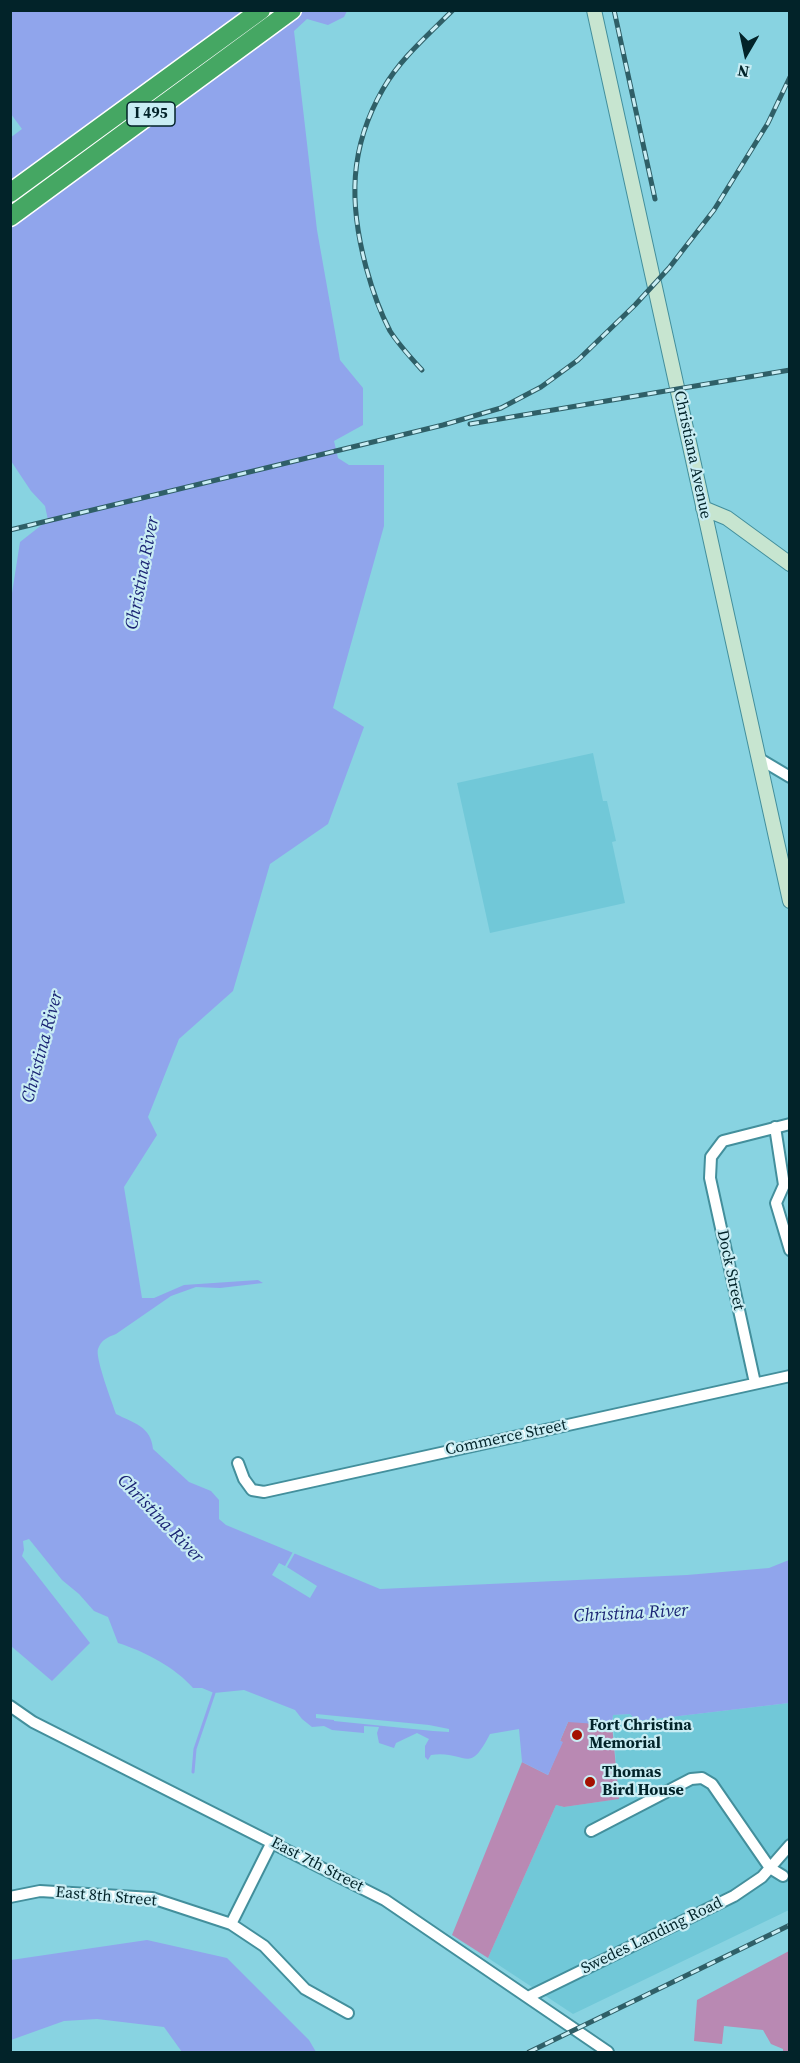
<!DOCTYPE html>
<style>
body{margin:0}
#map{position:relative;width:800px;height:2063px;overflow:hidden;background:#88d3e1;font-family:"Source Serif 4",serif}
canvas{display:block}
.frame{position:absolute;inset:0;border:12px solid #022329;pointer-events:none}
.north{position:absolute;left:716px;top:24px;width:60px;height:60px;-webkit-text-stroke:4px #c9edf4;paint-order:stroke;rotate:189deg;font-size:16px;font-weight:700;line-height:24px;text-align:center;color:#022329}
.north::after{content:'';display:block;margin:auto;width:21px;height:27px;background:#022329;clip-path:polygon(50% 0,100% 100%,50% 72%,0 100%)}
</style>
<div id="map">
<canvas width="800" height="2063"></canvas>
<div class="frame"></div>
<div class="north">N</div>
</div>
<script>
const ctx = document.querySelector('canvas').getContext('2d');
ctx.lineJoin = 'round';
function paint(path, color) {
  ctx.fillStyle = color;
  ctx.fill(path, 'evenodd');
}
function trace(path, color, width, dash) {
  ctx.strokeStyle = color;
  ctx.lineWidth = width;
  ctx.lineCap = dash ? 'butt' : 'round';
  ctx.setLineDash(dash || []);
  ctx.stroke(path);
}
function label(font, color, halo, rows, align = 'center') {
  ctx.font = font + ' "Source Serif 4",serif';
  ctx.lineWidth = 4.5;
  ctx.setLineDash([]);
  ctx.textBaseline = 'middle';
  ctx.strokeStyle = halo;
  ctx.fillStyle = color;
  for (const [text, x, y, turn = 0] of rows) {
    ctx.save();
    ctx.translate(x, y);
    ctx.rotate((+turn || 0) * Math.PI / 180);
    ctx.textAlign = isNaN(turn) ? turn : align;
    if (halo) ctx.strokeText(text, 0, 0);
    ctx.fillText(text, 0, 0);
    ctx.restore();
  }
}
paint(new Path2D(`
 M 593,753 L 603,801 L 607,801 L 616,841 L 612,842 L 625,903 L 490,933 L 457,783 Z
 M 789,1703 L 789,1910 L 573,2014 L 488,1958 L 556,1805 L 564,1807 L 618,1799 L 613,1715 L 630,1714 L 637,1721 Z`), '#71c8d8');
paint(new Path2D(`
 M 581,1721 L 593,1725 L 612,1725 L 619,1799 L 564,1807 L 556,1805 L 488,1958 L 452,1935 L 522,1762 L 548,1775 L 562,1742 L 560,1741 L 568,1722 Z
 M 789,1951 L 789,2052 L 783,2052 L 783,2049 L 771,2044 L 763,2030 L 724,2026 L 722,2044 L 694,2041 L 697,2000 Z`), '#b989b3');
paint(new Path2D(`
 M 11,11 L 347,11 L 344,17 L 328,25 L 307,19 L 294,31 L 317,230 L 340,360 L 363,388 L 363,425 L 334,441 L 338,458 L 349,465 L 384,465 L 384,526 L 333,708 L 364,727 L 328,824 L 270,864 L 233,991 L 179,1039 L 148,1117 L 157,1135 L 124,1187 L 142,1298 L 154,1298 L 184,1285 L 258,1280 L 263,1283 L 220,1288 L 196,1287 L 171,1296 L 116,1334 C 108,1337 101,1340 98,1349 C 95,1358 112,1402 116,1414 C 133,1423 151,1426 153,1449 L 189,1482 L 211,1491 L 219,1500 L 219,1519 L 226,1525 L 380,1589 L 687,1575 L 769,1568 L 789,1560 L 789,1703 L 637,1721 L 630,1714 L 613,1715 L 612,1725 L 568,1722 L 560,1741 L 563,1742 L 548,1775 L 522,1762 L 519,1729 L 490,1734 C 468,1777 467,1750 431,1755 L 428,1760 L 425,1757 L 425,1746 L 429,1739 L 417,1733 L 396,1743 L 394,1748 L 379,1743 L 377,1733 L 379,1727 L 364,1726 L 364,1733 L 332,1730 L 324,1726 L 312,1727 L 302,1719 L 295,1710 L 244,1690 L 214,1693 L 202,1688 L 193,1688 C 176,1668 144,1651 118,1643 L 108,1617 L 94,1611 L 79,1594 L 62,1580 L 29,1539 L 23,1541 L 24,1550 L 22,1556 L 90,1643 L 52,1681 L 11,1646 L 10,606 L 20,542 L 48,520 L 45,506 L 31,491 L 11,461 L 10,138 L 22,129 L 11,114 Z
 M 147,1940 L 227,1958 L 309,2040 L 316,2052 L 182,2052 L 164,2027 L 97,2019 L 64,2021 L 11,2040 L 11,1960 Z`), '#90a5ec');
paint(new Path2D(`
 M 294,1550 L 296,1551 L 287,1567 L 317,1586 L 310,1598 L 272,1575 L 279,1563 L 285,1566 Z
 M 316,1714 L 429,1725 L 449,1729 L 449,1732 L 433,1731 L 334,1721 L 334,1720 L 316,1718 Z`), '#88d3e1');
trace(new Path2D(`
 M 193,1772 L 195,1749 L 214,1693`), '#90a5ec', 3);
const street = new Path2D(`
 M 758,758 L 790,777
 M 775,1127 L 784,1185 L 776,1203 L 790,1250
 M 755,1383 L 710,1178 L 711,1157 L 723,1141 L 790,1124
 M 238,1463 L 244,1479 L 252,1490 L 264,1492 L 790,1376
 M 10,1706 L 33,1722 L 385,1900 L 608,2052
 M 591,1831 L 691,1779 L 702,1778 L 712,1784 L 770,1868 L 783,1876
 M 10,1897 L 40,1891 L 152,1898 L 231,1924 L 264,1946 L 305,1989 L 348,2013
 M 231,1924 L 272,1842
 M 528,1997 L 734,1896 L 762,1877 L 790,1845`);
const secondary = new Path2D(`
 M 594,10 L 790,901
 M 703,508 L 727,518 L 790,564`);
const highway = new Path2D(`
 M 10,193 L 261,10
 M 10,217 L 292,10`);
trace(street, '#438f9c', 14);
trace(secondary, '#438f9c', 16);
trace(highway, '#fff', 21);
trace(street, '#fff', 10);
trace(secondary, '#c7e5d0', 14);
trace(highway, '#45a763', 18);
const rail = new Path2D(`
 M 614,10 L 655,199
 M 422,370 C 411,358 399,345 390,331 C 379,310 372,289 366,267 C 349,203 349,148 383,89 C 400,59 428,35 453,10
 M 470,424 L 790,370
 M 10,530 L 443,425 L 501,408 L 541,387 L 578,360 L 635,305 L 669,268 L 714,210 L 768,123 L 790,77
 M 529,2052 L 790,1925`);
trace(rail, '#2f5f67', 5);
trace(rail, '#c9edf4', 3, [9]);
for (const [x, y, r, color] of [
 [577,1735,6,"#a41000"],
 [590,1782,6,"#a41000"]
]) {
  const dot = new Path2D();
  dot.arc(x, y, r, 0, 2 * Math.PI);
  ctx.fillStyle = color;
  ctx.fill(dot);
  trace(dot, '#c9edf4', 2);
}
for (const [x, y, w] of [
 [151,114,48]
]) {
  const box = new Path2D();
  box.roundRect(x - w / 2, y - 12, w, 24, 4.5);
  ctx.fillStyle = '#c9edf4';
  ctx.fill(box);
  trace(box, '#022329', 1.5);
}
label('bold 15px', '#022329', null, [
 ["I 495",151,114]
]);
label('16px', '#022329', '#c9edf4', [
 ["Christiana Avenue",692,455,78],
 ["Dock Street",730,1270,78],
 ["Commerce Street",506,1438,-12],
 ["East 7th Street",317,1865,27],
 ["East 8th Street",106,1897,5],
 ["Swedes Landing Road",652,1936,-26]
]);
label('bold 16px', '#022329', '#c9edf4', [
 ["Fort Christina",589,1726],
 ["Memorial",589,1744],
 ["Thomas",602,1773],
 ["Bird House",602,1791]
], 'left');
label('italic 18px', '#1b2574', '#c9edf4', [
 ["Christina River",143,573,-79],
 ["Christina River",43,1047,-75],
 ["Christina River",160,1519,46],
 ["Christina River",631,1614,-3]
]);
</script>
